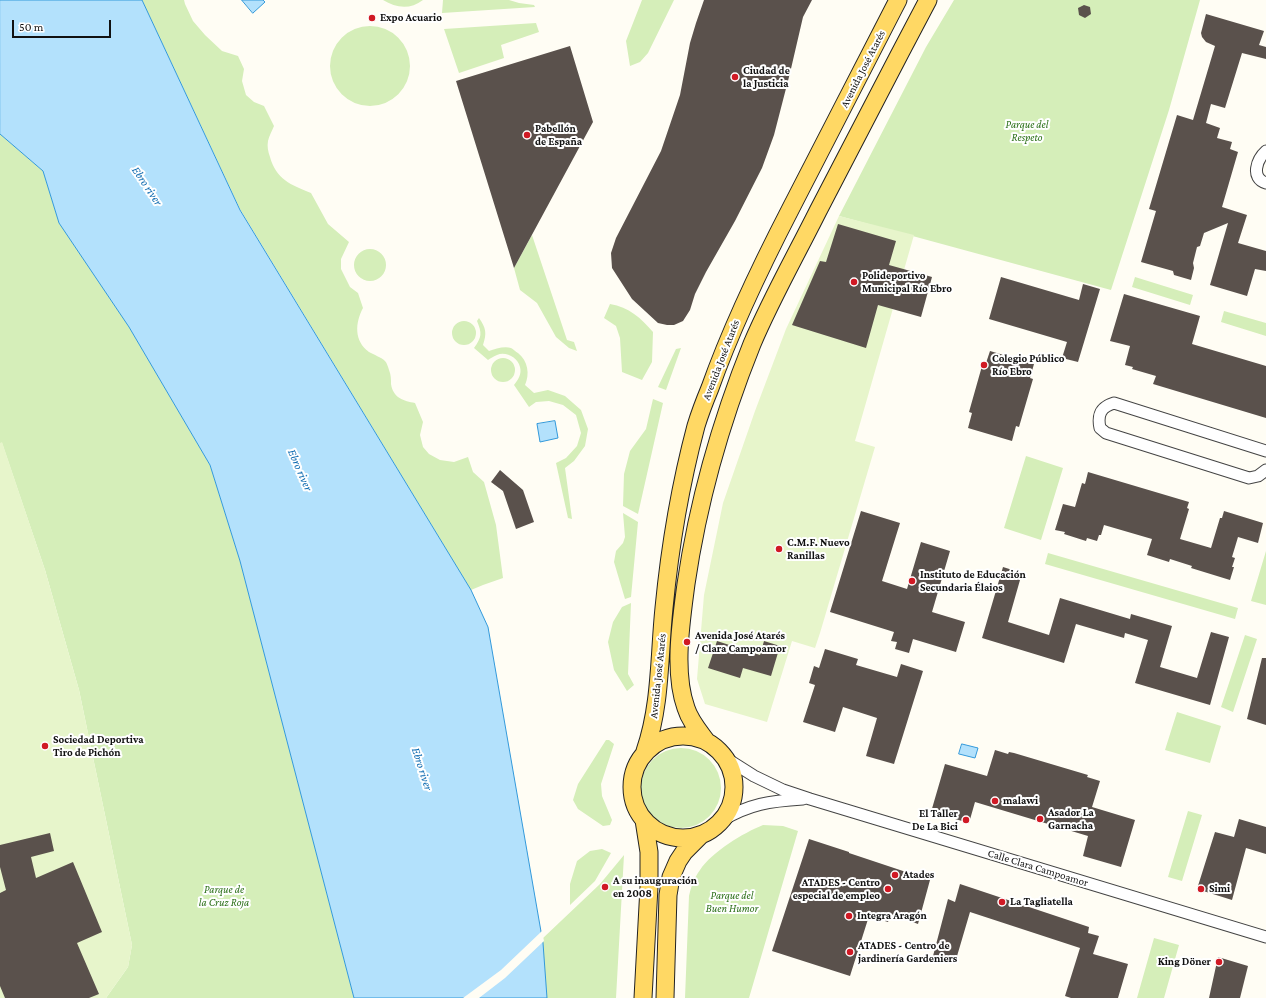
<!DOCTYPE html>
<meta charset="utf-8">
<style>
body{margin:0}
#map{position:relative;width:1266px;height:998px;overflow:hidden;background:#fffdf4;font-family:"Crimson Pro",serif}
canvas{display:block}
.scale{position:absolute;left:12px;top:20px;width:99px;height:18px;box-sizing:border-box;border:2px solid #111;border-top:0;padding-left:5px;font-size:12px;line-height:14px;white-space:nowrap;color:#111;-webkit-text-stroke:3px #fff;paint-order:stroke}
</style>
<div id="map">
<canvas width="1266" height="998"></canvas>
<div class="scale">50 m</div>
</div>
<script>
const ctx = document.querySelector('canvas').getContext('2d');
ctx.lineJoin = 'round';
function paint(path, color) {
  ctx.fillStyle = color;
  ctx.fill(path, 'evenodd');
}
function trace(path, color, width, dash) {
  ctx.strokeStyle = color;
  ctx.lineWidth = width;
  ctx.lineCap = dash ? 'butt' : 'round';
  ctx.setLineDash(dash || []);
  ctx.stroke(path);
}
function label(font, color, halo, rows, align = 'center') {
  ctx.font = font + ' "Crimson Pro",serif';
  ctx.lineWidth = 4;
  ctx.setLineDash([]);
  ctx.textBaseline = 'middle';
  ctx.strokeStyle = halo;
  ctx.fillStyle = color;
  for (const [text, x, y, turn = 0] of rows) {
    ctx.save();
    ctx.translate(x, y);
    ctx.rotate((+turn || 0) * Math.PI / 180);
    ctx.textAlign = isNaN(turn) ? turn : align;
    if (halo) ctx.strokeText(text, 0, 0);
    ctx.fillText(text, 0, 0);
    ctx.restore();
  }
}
paint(new Path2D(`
 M 142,0 L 184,0 L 185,4 L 193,21 L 205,35 L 222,51 L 238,56 L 244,69 L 242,81 L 246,95 L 254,102 L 264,106 L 274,126 C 272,131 269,136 268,141 C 267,146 268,152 270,157 C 276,179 291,185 311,193 L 328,224 L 349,242 L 341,259 L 341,269 L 350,287 L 358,293 L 363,308 C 355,323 354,341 369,352 C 374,355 381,357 385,361 C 387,363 388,367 389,370 C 391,375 391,379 391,384 C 393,398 404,401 415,403 L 423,422 L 420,435 L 423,447 L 429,454 L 440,460 L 454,462 L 468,457 L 473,472 L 484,482 L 496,525 L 503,578 L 483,585 L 471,590 L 240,209 Z
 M 383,0 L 423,0 C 410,10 396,8 383,0 Z
 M 443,0 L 509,0 L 519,3 L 534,5 L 535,7 L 442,13 Z
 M 642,0 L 674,0 L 648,53 L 640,62 L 630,66 L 626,41 Z
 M 954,0 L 1200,0 L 1169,110 L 1111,290 L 839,216 L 926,47 Z
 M 536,23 L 539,32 L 501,45 L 504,58 L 459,73 L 444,29 Z
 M330 66a40 40 0 1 1 80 0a40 40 0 1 1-80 0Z
 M 0,134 L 43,171 L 59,223 L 129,327 L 210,465 L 240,561 L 354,998 L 106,998 L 128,967 L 132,945 L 79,690 L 45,570 L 2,443 L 0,443 Z
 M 532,235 L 567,340 L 574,342 L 577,351 L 569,348 L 556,337 L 537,303 L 520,290 L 514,268 Z
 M354 265a16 16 0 1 1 32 0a16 16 0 1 1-32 0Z
 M 1135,277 L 1193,295 L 1190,305 L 1132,287 Z
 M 610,304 C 629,307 641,318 653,332 L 652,362 L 642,380 L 622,372 L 620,338 L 616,326 L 604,318 Z
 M 1224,311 L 1266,323 L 1266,336 L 1221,322 Z
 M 479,318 C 486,328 487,333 483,345 L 489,351 C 495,349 504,346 511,348 C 513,349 516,352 518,353 C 528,361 530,374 525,385 L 534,393 L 548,390 L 565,396 L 581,410 L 588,429 L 585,446 L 574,461 L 565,468 L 572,519 L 568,518 L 556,463 L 566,458 L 577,446 L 581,433 L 576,415 L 563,405 L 549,401 L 536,402 L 529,407 L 514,385 C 518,380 522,374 520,367 C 518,358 506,351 497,355 C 494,356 491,358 488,360 L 474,348 C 482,337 482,333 477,321 Z
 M452 333a12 12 0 1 1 24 0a12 12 0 1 1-24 0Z
 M 681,348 L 666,390 L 658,387 L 676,349 Z
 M491 370a12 12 0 1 1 24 0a12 12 0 1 1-24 0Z
 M 653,399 L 663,403 L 638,514 L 623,506 L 624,474 L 630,451 L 646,429 Z
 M 1026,456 L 1063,468 L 1041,540 L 1004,528 Z
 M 623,513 L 638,522 L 631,597 L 625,599 L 614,562 L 616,551 L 623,543 L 625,537 Z
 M 1266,551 L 1266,605 L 1251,601 Z
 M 1048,553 L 1238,608 L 1235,619 L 1045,564 Z
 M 631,603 L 628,674 L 634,685 L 627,691 L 614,670 L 608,642 L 613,622 L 622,607 Z
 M 1245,635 L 1257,639 L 1233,712 L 1221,707 Z
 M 1177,712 L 1221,726 L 1210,763 L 1165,750 Z
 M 606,740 L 609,740 L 614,744 L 601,784 L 602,796 L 612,820 L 610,825 L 603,826 L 578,809 L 573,800 L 578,784 Z
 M641 788a40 40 0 1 1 80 0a40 40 0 1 1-80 0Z
 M 1188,811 L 1202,815 L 1182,881 L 1168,877 Z
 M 763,825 L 783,826 L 798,831 L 749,998 L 685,998 L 689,896 C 691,887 694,878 700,870 C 712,852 743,833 763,825 Z
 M 602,849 L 611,853 L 595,881 L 570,905 L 570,884 L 577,861 L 590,851 Z
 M 624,855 L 616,998 L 547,998 L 542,939 L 600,884 Z
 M 1154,938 L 1179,945 L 1164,998 L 1137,998 Z`), '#d5eeb9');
paint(new Path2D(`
 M 839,216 L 914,235 L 855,441 L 875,447 L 820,633 L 815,648 L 792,641 L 767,722 L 705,704 L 697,679 L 704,595 L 723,503 L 755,411 L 786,329 Z
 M 2,442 L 45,570 L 79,690 L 132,945 L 128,967 L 106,998 L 0,998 L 0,443 Z`), '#e7f5cb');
const water = new Path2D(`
 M 0,0 L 142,0 L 240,210 L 471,590 L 488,627 L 543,943 L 547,998 L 354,998 L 240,561 L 210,465 L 129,327 L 59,223 L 43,171 L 0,134 Z
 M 242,0 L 263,0 L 265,2 L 253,13 Z
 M 555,421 L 558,438 L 540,442 L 537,424 Z
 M 962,744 L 978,748 L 975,758 L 959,754 Z`);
paint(water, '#b3e1fc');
trace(water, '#3399da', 1);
paint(new Path2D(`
 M 542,931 L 544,941 L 505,978 L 479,998 L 463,998 L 501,970 Z`), '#fffdf4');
paint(new Path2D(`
 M 704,0 L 812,0 L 803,17 L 790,73 L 774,135 L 762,168 L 735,221 L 706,272 L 695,294 L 690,310 L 683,321 L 674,325 L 667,325 L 658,323 L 632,299 L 612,268 L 611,253 L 616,238 L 661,151 L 680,95 L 690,43 L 696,23 Z
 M 1084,5 L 1090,7 L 1091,14 L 1085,18 L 1079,15 L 1078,8 Z
 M 1206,14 L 1264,31 L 1259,45 L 1266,47 L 1266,59 L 1242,53 L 1225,108 L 1211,104 L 1206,123 L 1220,128 L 1217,138 L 1232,142 L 1230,149 L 1238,152 L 1222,207 L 1247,215 L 1238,243 L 1266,251 L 1266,271 L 1255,269 L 1247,296 L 1210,285 L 1228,223 L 1204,233 L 1200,246 L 1197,247 L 1193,263 L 1194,268 L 1191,280 L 1174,275 L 1173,271 L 1141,262 L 1156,211 L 1149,209 L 1177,115 L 1193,120 L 1215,46 L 1206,42 L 1202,37 L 1201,33 Z
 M 570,46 L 593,122 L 514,268 L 456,81 Z
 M 838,224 L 896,241 L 889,265 L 932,277 L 921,317 L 878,305 L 866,348 L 792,325 L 820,261 L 826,262 Z
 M 1001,277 L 1079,300 L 1083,284 L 1100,289 L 1078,362 L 1062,358 L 1067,342 L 989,319 Z
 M 1124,294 L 1200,316 L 1192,344 L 1266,366 L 1266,418 L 1153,384 L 1156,376 L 1132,369 L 1133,367 L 1125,365 L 1130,346 L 1110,341 Z
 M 990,351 L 1034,364 L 1030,378 L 1033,379 L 1019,427 L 1016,426 L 1012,441 L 968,428 L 972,413 L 969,412 L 982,366 L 985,366 Z
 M 500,470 L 523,490 L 534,522 L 516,529 L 503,491 L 491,482 Z
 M 1088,472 L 1189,502 L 1187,508 L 1189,509 L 1180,539 L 1211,548 L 1220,518 L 1222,518 L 1224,511 L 1263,523 L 1258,543 L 1238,537 L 1232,557 L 1235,558 L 1232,567 L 1234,567 L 1230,580 L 1191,568 L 1192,566 L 1170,559 L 1169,562 L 1147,555 L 1152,539 L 1104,525 L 1101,535 L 1099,535 L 1097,541 L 1087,538 L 1086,541 L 1064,534 L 1065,532 L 1055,530 L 1063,504 L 1075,507 L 1082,483 L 1085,484 Z
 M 861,511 L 900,523 L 882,581 L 907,589 L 921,542 L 950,551 L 932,612 L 965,622 L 956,652 L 913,639 L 909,653 L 895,649 L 897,642 L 891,641 L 894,632 L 830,612 Z
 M 1003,567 L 1022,573 L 1008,622 L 1049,635 L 1060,598 L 1130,619 L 1131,614 L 1172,626 L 1160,667 L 1197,678 L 1211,632 L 1229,637 L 1210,705 L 1135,683 L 1148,640 L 1125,633 L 1124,638 L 1076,624 L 1064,663 L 982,638 Z
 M 717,641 L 760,655 L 764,641 L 780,646 L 771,676 L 743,668 L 740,678 L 708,668 Z
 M 825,649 L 858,659 L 856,665 L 897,677 L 901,664 L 923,671 L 894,764 L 866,756 L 877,718 L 843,707 L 835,732 L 803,722 L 815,685 L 809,683 L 814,666 L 819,668 Z
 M 1262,658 L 1266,658 L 1266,725 L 1247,719 Z
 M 995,750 L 1008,754 L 1009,752 L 1014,753 L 1088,775 L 1087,777 L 1100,781 L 1092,807 L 1135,820 L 1121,867 L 1083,856 L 1088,836 L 975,802 L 969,823 L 931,812 L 945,764 L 987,776 Z
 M 1239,819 L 1266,827 L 1266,854 L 1246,848 L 1232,900 L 1197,889 L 1215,832 L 1234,837 Z
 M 50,833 L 54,851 L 31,857 L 36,878 L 73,862 L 102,932 L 77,943 L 99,994 L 89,998 L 5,998 L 0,986 L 0,893 L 6,890 L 0,867 L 0,845 Z
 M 809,839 L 849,852 L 849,853 L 930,880 L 918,924 L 891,914 L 888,922 L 869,916 L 850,976 L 772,951 Z
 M 960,884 L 1089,927 L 1088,933 L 1099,936 L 1093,954 L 1128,964 L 1118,998 L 1071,998 L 1065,996 L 1080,948 L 970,912 L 955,963 L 933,956 L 948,899 L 955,902 Z
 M 1218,957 L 1248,966 L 1240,998 L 1209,998 Z`), '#5a514c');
const minor = new Path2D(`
 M 1266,151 C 1257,159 1250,178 1266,183
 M 1266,451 L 1114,403 C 1101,407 1097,414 1100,428 L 1106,433 L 1249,478 L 1258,476 L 1266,470
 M 724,757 L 754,776 L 783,790 L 810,799 L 1266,937
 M 721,821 C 749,804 770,801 803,799`);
const primary = new Path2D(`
 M632 787a51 51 0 1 1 102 0a51 51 0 1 1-102 0Z
 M 707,742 C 699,731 690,721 686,708 C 673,672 681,622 686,584 C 698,502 721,421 752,344 C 771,299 796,255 818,211 C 855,140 891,70 928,0
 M 645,751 C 661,705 659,656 664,608 C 670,546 680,486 696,426 C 700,413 705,400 710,388 C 732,326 761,266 791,208 C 827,139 862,69 898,0
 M 643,998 L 649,887 L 649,852 L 644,820
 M 665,998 L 668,895 L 671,877 L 678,861 L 684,852 L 701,835`);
trace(minor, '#444', 13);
trace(primary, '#222', 19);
trace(minor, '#fff', 11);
trace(primary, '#ffd864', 17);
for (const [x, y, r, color] of [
 [372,18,4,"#d01924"],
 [735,77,4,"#d01924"],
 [527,135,4,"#d01924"],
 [854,282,4,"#d01924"],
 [984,365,4,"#d01924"],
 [779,549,4,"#d01924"],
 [912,581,4,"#d01924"],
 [687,642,4,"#d01924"],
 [45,746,4,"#d01924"],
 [995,801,4,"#d01924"],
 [1040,819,4,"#d01924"],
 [966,820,4,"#d01924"],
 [895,875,4,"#d01924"],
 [605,887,4,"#d01924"],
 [888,889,4,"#d01924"],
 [1201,889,4,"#d01924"],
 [1002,902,4,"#d01924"],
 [849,916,4,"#d01924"],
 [850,952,4,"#d01924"],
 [1219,962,4,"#d01924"]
]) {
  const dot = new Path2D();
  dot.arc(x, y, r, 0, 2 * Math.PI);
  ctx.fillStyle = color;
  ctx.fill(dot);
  trace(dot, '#fff', 1.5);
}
label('bold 11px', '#111', '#fff', [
 ["Expo Acuario",380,18],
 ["Ciudad de",743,71],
 ["la Justicia",743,84],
 ["Pabellón",535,129],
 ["de España",535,142],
 ["Polideportivo",862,276],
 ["Municipal Río Ebro",862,289],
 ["Colegio Público",992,359],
 ["Río Ebro",992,372],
 ["C.M.F. Nuevo",787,543],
 ["Ranillas",787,556],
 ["Instituto de Educación",920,575],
 ["Secundaria Élaios",920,588],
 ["Avenida José Atarés",695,636],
 ["/ Clara Campoamor",695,649],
 ["Sociedad Deportiva",53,740],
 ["Tiro de Pichón",53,753],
 ["malawi",1003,801],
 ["Asador La",1048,813],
 ["Garnacha",1048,826],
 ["El Taller",958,814,"right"],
 ["De La Bici",958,827,"right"],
 ["Atades",903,875],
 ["A su inauguración",613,881],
 ["en 2008",613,894],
 ["ATADES - Centro",880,883,"right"],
 ["especial de empleo",880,896,"right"],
 ["Simi",1209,889],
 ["La Tagliatella",1010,902],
 ["Integra Aragón",857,916],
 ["ATADES - Centro de",858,946],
 ["jardinería Gardeniers",858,959],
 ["King Döner",1211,962,"right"]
], 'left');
label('11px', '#111', '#fff', [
 ["Avenida José Atarés",863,69,-63],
 ["Avenida José Atarés",721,360,-69],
 ["Avenida José Atarés",658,676,-84],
 ["Calle Clara Campoamor",1038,868,17]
]);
label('italic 11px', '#2c7019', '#fff', [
 ["Parque del",1027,125],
 ["Respeto",1027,138],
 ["Parque de",224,890],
 ["la Cruz Roja",224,903],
 ["Parque del",732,896],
 ["Buen Humor",732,909]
]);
label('italic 12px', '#0c6ab0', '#fff', [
 ["Ebro river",147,186,56],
 ["Ebro river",300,470,66],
 ["Ebro river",422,769,72]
]);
</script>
